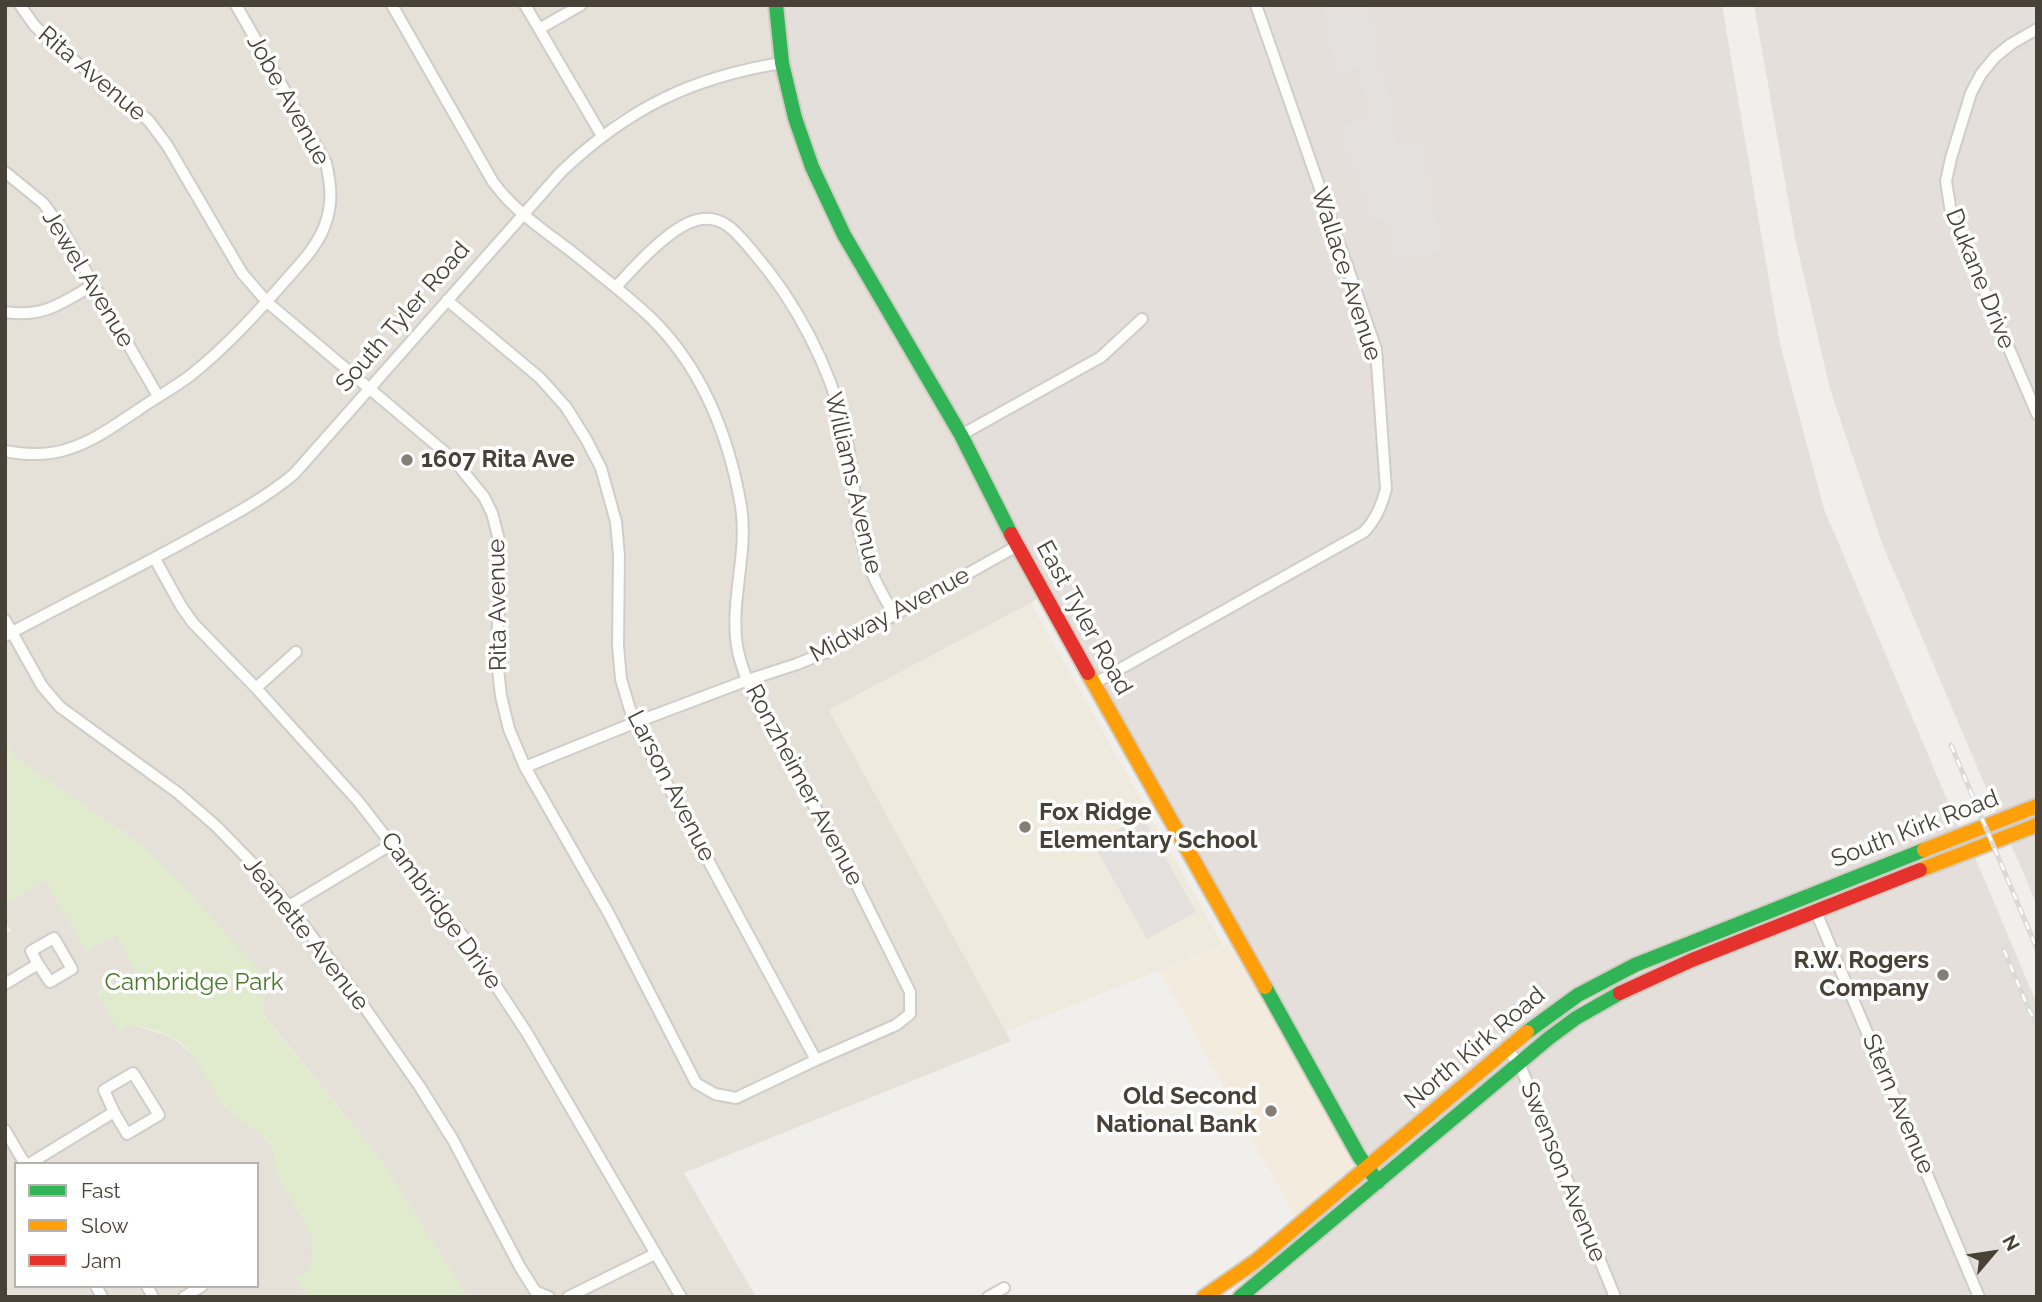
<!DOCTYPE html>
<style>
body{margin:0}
#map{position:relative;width:2042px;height:1302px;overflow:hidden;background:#f1efec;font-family:Raleway,sans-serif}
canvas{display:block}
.frame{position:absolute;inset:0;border:7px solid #484137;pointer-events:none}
.legend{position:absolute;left:14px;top:1162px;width:245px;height:126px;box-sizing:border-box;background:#fff;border:2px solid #b6b3af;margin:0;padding:9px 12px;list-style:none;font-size:21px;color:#484137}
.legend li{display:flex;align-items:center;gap:14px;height:35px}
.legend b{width:35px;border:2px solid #b6b3af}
.north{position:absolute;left:1958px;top:1218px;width:70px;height:70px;-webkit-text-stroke:5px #fff;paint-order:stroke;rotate:61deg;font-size:19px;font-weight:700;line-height:28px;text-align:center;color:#484137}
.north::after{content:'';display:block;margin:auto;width:24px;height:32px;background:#484137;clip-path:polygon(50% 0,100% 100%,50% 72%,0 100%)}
</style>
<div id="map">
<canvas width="2042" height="1302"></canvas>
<div class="frame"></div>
<ul class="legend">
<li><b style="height:9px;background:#30b455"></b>Fast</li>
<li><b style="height:9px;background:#ff9f0a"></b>Slow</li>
<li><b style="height:9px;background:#e5322d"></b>Jam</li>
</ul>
<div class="north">N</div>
</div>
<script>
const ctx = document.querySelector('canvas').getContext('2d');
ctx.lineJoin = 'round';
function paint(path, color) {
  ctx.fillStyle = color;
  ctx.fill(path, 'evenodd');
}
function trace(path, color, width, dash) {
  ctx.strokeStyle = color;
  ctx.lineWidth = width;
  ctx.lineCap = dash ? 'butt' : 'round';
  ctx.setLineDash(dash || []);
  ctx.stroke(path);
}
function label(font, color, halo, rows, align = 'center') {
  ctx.font = font + ' Raleway,sans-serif';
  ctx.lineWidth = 7;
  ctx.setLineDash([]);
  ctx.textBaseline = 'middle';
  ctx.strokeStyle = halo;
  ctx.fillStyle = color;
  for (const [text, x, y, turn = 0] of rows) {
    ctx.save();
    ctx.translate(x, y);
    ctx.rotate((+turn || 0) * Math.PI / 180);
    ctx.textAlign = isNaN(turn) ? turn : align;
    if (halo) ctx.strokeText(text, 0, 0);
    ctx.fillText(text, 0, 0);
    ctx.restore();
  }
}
paint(new Path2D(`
 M 5,5 L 773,5 L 777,58 L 744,64 L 702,75 L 658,95 L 617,116 L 555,171 L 291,469 L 273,487 L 254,499 L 5,634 Z
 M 779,68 L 841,238 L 1041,596 L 1031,603 L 829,710 L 1011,1041 L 684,1173 L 756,1297 L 468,1297 L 380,1158 L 264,1015 L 144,847 L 15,757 L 5,740 L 5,641 L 269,499 L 293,480 L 525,220 L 583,158 L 614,133 L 645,113 L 681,94 L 726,78 Z
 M 45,880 L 86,951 L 116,935 L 137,973 L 97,993 L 120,1031 L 133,1025 L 172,1037 L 193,1055 L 225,1107 L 260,1133 L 273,1147 L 276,1157 L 275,1170 L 314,1238 L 310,1270 L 296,1279 L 310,1297 L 5,1297 L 5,934 L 11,931 L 5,920 L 5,905 ZM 16,1164 L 257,1164 L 257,1286 L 16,1286 Z`), '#e5e1d9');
paint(new Path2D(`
 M 1233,942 L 1360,1168 L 1297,1221 L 1160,971 Z`), '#f4ebdf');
paint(new Path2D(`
 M 780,5 L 1722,5 L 1780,344 L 1824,509 L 1960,830 L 1639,957 L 1600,974 L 1539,1015 L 1367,1160 L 850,236 L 815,156 L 798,105 L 788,62 Z
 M 1754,5 L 2037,5 L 2037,798 L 1997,814 L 1882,543 L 1830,389 L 1795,238 Z
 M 2037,832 L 2037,905 L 2010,842 Z
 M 1974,855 L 2037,1004 L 2037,1297 L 1620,1297 L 1525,1066 L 1610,1003 L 1661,979 Z
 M 1517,1072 L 1610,1297 L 1248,1297 L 1322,1237 Z`), '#e4dfdb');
paint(new Path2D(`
 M 1031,603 L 1223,945 L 1006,1032 L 829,710 Z`), '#efeade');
paint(new Path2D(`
 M 5,740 L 15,757 L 144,847 L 186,888 L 265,976 L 264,1016 L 380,1158 L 468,1297 L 310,1297 L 296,1279 L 310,1270 L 313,1238 L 275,1169 C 275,1162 277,1155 273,1148 C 263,1129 238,1122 225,1106 C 206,1084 200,1054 174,1038 C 162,1031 146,1028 133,1025 L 120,1032 L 97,994 L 137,973 L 116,935 L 86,951 L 45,880 L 5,905 Z`), '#dfebcc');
paint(new Path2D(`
 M 1322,5 L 1370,5 L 1380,64 L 1377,65 L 1377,68 L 1385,68 L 1398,143 L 1423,139 L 1443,253 L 1394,261 L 1386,220 L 1373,222 L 1367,216 L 1358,169 L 1350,169 L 1342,123 L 1367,119 L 1359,69 L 1334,73 Z
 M 1142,816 L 1196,912 L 1147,939 L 1093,843 Z`), '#e3e0dd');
const street = new Path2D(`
 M 20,5 L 34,25 L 54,45 L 128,102 L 149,121 L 167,145 L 242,273 L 267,302 L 454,460 L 484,497 L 492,513 L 498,536 L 501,561 L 497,642 L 498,669 L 501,696 L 509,729 L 525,767 L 609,914 L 696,1083 L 715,1094 L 736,1098 L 816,1060 L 896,1025 L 910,1014 L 910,992 L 839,849 L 759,709 C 750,687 738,662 736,638 C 732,594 748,551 741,506 C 729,437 702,368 651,318 C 629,297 605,279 582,260 C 555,238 523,218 501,192 L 493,182 L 392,5
 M 525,5 L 602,136
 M 539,29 L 581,5
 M 2037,29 L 2011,44 L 1995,57 L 1981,74 L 1971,93 L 1951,158 L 1946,181 L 1951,213 L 2037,414
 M 5,172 L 43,203 L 58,223 L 158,396
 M 616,287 C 635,266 674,222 702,219 C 726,216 739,236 753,252 C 796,302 830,366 845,431 C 855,472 853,516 866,557 C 872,577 883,596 894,614
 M 447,300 L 540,378 L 566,407 L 586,439 L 601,468 L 616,522 L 619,556 L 618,646 L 621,679 L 634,723 L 816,1060
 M 5,312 C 43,318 62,303 93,285
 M 961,435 L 1101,357 L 1142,319
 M 5,451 C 26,455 48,456 68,449 C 94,441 115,425 138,410 C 155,398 174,388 191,375 C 226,347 256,314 285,281 C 300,264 317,247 325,225 C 333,203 331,185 326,163 L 236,5
 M 155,559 L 181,606 L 193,623 L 256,688 L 358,801 L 465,939 L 527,1033 L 681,1297
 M 5,620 L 42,686 L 60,707 L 178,793 L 216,826 L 255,866 L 289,906 L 354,992 L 420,1087 L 453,1140 L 520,1267 L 535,1291 L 549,1297
 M 5,636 C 68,602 132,571 195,536 C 230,517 264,499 294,474 L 561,172 C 627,109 692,77 782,63
 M 1095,683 L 1364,532 C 1376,519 1381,507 1386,489 L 1376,349 L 1256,5
 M 256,688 L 296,652
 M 525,767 L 634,723 L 748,680 L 797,664 L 832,650 L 1017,546
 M 289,906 L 392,844
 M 1816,912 L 1979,1297
 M 5,984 L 38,964 L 50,982 L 72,969 L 54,938 L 31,951 L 38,964
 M 1507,1050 L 1519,1063 L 1615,1297
 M 5,1130 L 25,1164
 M 29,1164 L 114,1112 L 127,1134 L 159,1115 L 133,1073 L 104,1090 L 114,1112
 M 96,1286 L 102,1297
 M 147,1286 L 153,1297
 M 184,1297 L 202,1286
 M 568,1297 L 655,1254
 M 988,1297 L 1004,1288`);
const fast = new Path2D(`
 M 776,5 L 782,63 L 795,118 L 812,167 L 844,235 L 961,435 L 1011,534
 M 1265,987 L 1359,1156 L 1378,1182
 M 1527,1032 L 1578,995 L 1635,965 L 1924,850
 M 1240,1297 L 1549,1038 L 1576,1018 L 1620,993`);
const slow = new Path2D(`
 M 1088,673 L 1265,987
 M 1924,850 L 2037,806
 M 1920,870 L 2037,825
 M 1204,1297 L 1256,1261 L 1527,1032`);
const jam = new Path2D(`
 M 1011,534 L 1088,673
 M 1620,993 L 1692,960 L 1920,870`);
trace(street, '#cfcdc9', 14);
trace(fast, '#d1ccc3', 18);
trace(slow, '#d1ccc3', 18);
trace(jam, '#d1ccc3', 18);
trace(street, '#fdfdfc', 10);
trace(fast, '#30b455', 14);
trace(slow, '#ff9f0a', 14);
trace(jam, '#e5322d', 14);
const rail = new Path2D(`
 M 1951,745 L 2037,949
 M 2004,950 L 2029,1010 L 2037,1024`);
trace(rail, '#d9d9d8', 5);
trace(rail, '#fff', 2.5, [8]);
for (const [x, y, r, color] of [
 [407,460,7,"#837e76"],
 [1025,827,7,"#837e76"],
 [1943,975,7,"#837e76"],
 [1271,1111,7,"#837e76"]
]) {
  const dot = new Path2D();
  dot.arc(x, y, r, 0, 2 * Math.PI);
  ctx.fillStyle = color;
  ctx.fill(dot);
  trace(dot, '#fff', 2.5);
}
label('24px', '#484137', '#fff', [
 ["Rita Avenue",92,74,40],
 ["Jobe Avenue",288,100,61],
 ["Wallace Avenue",1346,274,72],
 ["Jewel Avenue",88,279,59],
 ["Dukane Drive",1980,279,68],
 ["South Tyler Road",403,317,-49],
 ["Williams Avenue",853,483,77],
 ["Rita Avenue",498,605,-91],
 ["Midway Avenue",890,615,-28],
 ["East Tyler Road",1084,618,61],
 ["Ronzheimer Avenue",804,785,62],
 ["Larson Avenue",671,786,63],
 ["South Kirk Road",1915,829,-21],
 ["Cambridge Drive",441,911,54],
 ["Jeanette Avenue",306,934,52],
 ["North Kirk Road",1475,1048,-40],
 ["Stern Avenue",1898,1104,67],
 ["Swenson Avenue",1563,1172,68]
]);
label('bold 24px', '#484137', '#fff', [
 ["1607 Rita Ave",421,460],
 ["Fox Ridge",1039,813],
 ["Elementary School",1039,841],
 ["R.W. Rogers",1929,961,"right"],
 ["Company",1929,989,"right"],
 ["Old Second",1257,1097,"right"],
 ["National Bank",1257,1125,"right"]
], 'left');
label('24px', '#4a7a29', '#fff', [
 ["Cambridge Park",194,983]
]);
</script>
